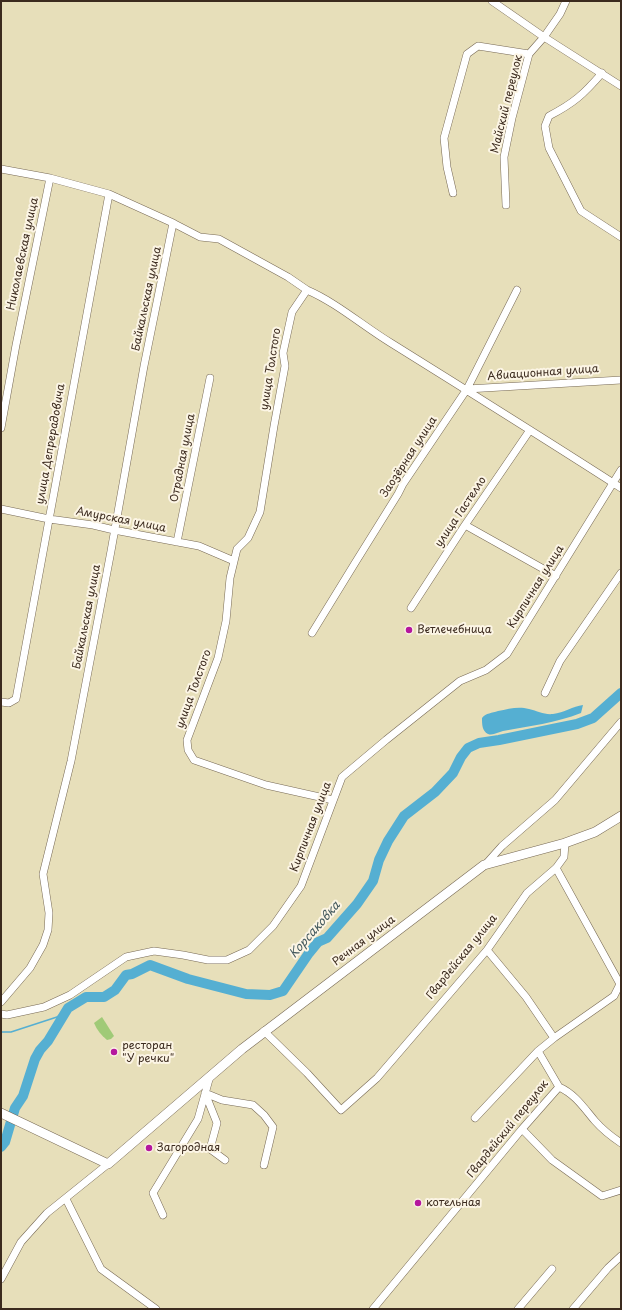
<!DOCTYPE html>
<meta charset="utf-8">
<style>
body{margin:0}
#map{position:relative;width:622px;height:1310px;overflow:hidden;background:#e7dfba;font-family:"Playpen Sans",sans-serif}
canvas{display:block}
.frame{position:absolute;inset:0;border:2px solid #3b2a1e;pointer-events:none}
</style>
<div id="map">
<canvas width="622" height="1310"></canvas>
<div class="frame"></div>
</div>
<script>
const ctx = document.querySelector('canvas').getContext('2d');
ctx.lineJoin = 'round';
function paint(path, color) {
  ctx.fillStyle = color;
  ctx.fill(path, 'evenodd');
}
function trace(path, color, width, dash) {
  ctx.strokeStyle = color;
  ctx.lineWidth = width;
  ctx.lineCap = dash ? 'butt' : 'round';
  ctx.setLineDash(dash || []);
  ctx.stroke(path);
}
function label(font, color, halo, rows, align = 'center') {
  ctx.font = font + ' "Playpen Sans",sans-serif';
  ctx.lineWidth = 4;
  ctx.setLineDash([]);
  ctx.textBaseline = 'middle';
  ctx.strokeStyle = halo;
  ctx.fillStyle = color;
  for (const [text, x, y, turn = 0] of rows) {
    ctx.save();
    ctx.translate(x, y);
    ctx.rotate((+turn || 0) * Math.PI / 180);
    ctx.textAlign = isNaN(turn) ? turn : align;
    if (halo) ctx.strokeText(text, 0, 0);
    ctx.fillText(text, 0, 0);
    ctx.restore();
  }
}
paint(new Path2D(`
 M 102,1017 L 114,1036 L 111,1039 L 107,1040 C 101,1035 97,1030 94,1023 Z`), '#a0ca77');
paint(new Path2D(`
 M 583,705 L 581,713 C 556,723 529,726 503,731 C 498,732 493,736 488,734 C 482,731 482,724 482,718 C 486,713 492,713 498,711 C 509,709 518,706 529,709 C 538,711 544,715 553,714 C 564,713 573,706 583,705 Z`), '#55afd2');
trace(new Path2D(`
 M 1,1032 L 11,1032 L 57,1017 L 68,1008`), '#55afd2', 1.5);
trace(new Path2D(`
 M 1,1147 L 5,1142 L 15,1108 L 23,1096 L 35,1059 L 40,1050 L 48,1041 L 68,1008 L 86,997 L 104,997 L 115,990 L 126,975 L 132,974 L 150,965 L 188,979 L 246,994 L 270,995 L 283,991 L 309,953 L 318,942 L 327,938 L 357,904 L 373,881 L 379,860 L 388,841 L 404,816 L 435,792 L 453,773 L 461,757 L 468,748 L 479,743 L 499,740 L 577,724 L 593,718 L 621,693`), '#55afd2', 10);
const minor = new Path2D(`
 M 492,1 L 544,37 L 621,86
 M 602,73 C 584,94 574,103 549,116 L 545,126 L 549,148 L 581,211 L 621,237
 M 1,169 L 50,178 L 109,194 L 173,223 L 200,237 L 219,239 L 288,277 L 307,290
 M 453,193 L 447,167 L 444,138 L 467,54 L 478,46 L 529,54
 M 506,205 L 504,157 L 512,118 L 529,54 L 544,37 L 560,14 L 566,1
 M 467,389 L 621,380
 M 1,428 L 16,345 L 50,178
 M 1,509 L 49,519 L 93,525 L 114,530 L 199,546 L 234,561
 M 465,525 L 556,576
 M 177,542 L 210,378
 M 411,608 L 465,525 L 530,430
 M 312,633 L 355,563 L 398,494 L 403,484 L 467,389 L 517,290
 M 545,693 L 560,661 L 621,573
 M 1,702 L 9,703 L 16,699 L 109,194
 M 333,800 L 266,785 L 194,760 L 188,750 L 187,740 L 218,658 L 226,621 L 230,578 L 237,549 L 248,538 L 260,512 L 274,426 L 285,366 L 283,353 L 292,312 L 307,290 C 337,303 363,326 391,343 C 468,391 545,439 621,488
 M 485,865 L 502,846 L 555,800 L 621,722
 M 487,950 L 526,997 L 554,1038
 M 1,1002 L 30,968 L 43,945 L 48,930 L 49,913 L 43,874 L 71,761 L 111,551 L 144,366 L 173,223
 M 1,1014 L 7,1015 L 44,1007 L 70,995 L 126,957 L 154,951 L 183,955 L 208,960 L 227,960 L 249,950 L 273,926 L 301,886 L 342,777 L 386,740 L 460,681 L 486,670 L 507,654 L 621,470
 M 264,1031 L 307,1073 L 341,1110 L 377,1078 L 487,950 L 527,893 L 556,868 L 564,857 L 565,843
 M 559,1087 C 575,1094 584,1108 595,1121 C 602,1129 612,1137 621,1143
 M 205,1093 L 222,1100 L 253,1105 L 264,1115 L 273,1127 L 264,1165
 M 205,1093 L 217,1123 L 210,1149 L 225,1160
 M 475,1118 L 538,1051
 M 522,1129 L 552,1160 L 602,1196 L 621,1190
 M 66,1199 L 101,1269 L 156,1309
 M 163,1215 L 153,1193 L 198,1119 L 210,1076
 M 1,1279 L 21,1242 L 47,1213 L 108,1164
 M 373,1309 L 522,1129 L 559,1087 L 538,1051 L 554,1038 L 614,996 L 620,984 L 556,868
 M 518,1309 L 552,1269
 M 573,1309 L 608,1268 L 621,1256`);
const major = new Path2D(`
 M 1,1113 L 108,1164 L 242,1049 L 484,865 L 565,843 L 595,832 L 621,816`);
trace(minor, '#776955', 8);
trace(major, '#776955', 10);
trace(minor, '#fff', 7);
trace(major, '#fff', 9);
for (const [x, y, r, color] of [
 [409,630,4,"#b5179e"],
 [114,1052,4,"#b5179e"],
 [149,1148,4,"#b5179e"],
 [418,1203,4,"#b5179e"]
]) {
  const dot = new Path2D();
  dot.arc(x, y, r, 0, 2 * Math.PI);
  ctx.fillStyle = color;
  ctx.fill(dot);
  trace(dot, '#fcf5e5', 1.5);
}
label('11px', '#3b2a1e', '#fcf5e5', [
 ["Майский переулок",507,104,-76],
 ["Николаевская улица",23,254,-78],
 ["Байкальская улица",147,299,-78],
 ["улица Толстого",271,369,-81],
 ["Авиационная улица",543,373,-4],
 ["улица Депрерадовича",51,444,-80],
 ["Заозёрная улица",409,457,-57],
 ["Отрадная улица",183,458,-79],
 ["улица Гастелло",461,512,-56],
 ["Амурская улица",121,520,11],
 ["Кирпичная улица",536,587,-58],
 ["Байкальская улица",87,617,-79],
 ["улица Толстого",194,689,-70],
 ["Кирпичная улица",311,827,-69],
 ["Речная улица",364,941,-37],
 ["Гвардейская улица",462,957,-51],
 ["Гвардейский переулок",508,1129,-51]
]);
label('11px', '#3b2a1e', '#fcf5e5', [
 ["Ветлечебница",417,630],
 ["ресторан",122,1046],
 ["\"У речки\"",122,1059],
 ["Загородная",157,1148],
 ["котельная",426,1203]
], 'left');
label('italic 12px', '#44595d', '#fcf5e5', [
 ["Корсаковка",315,930,-49]
]);
</script>
